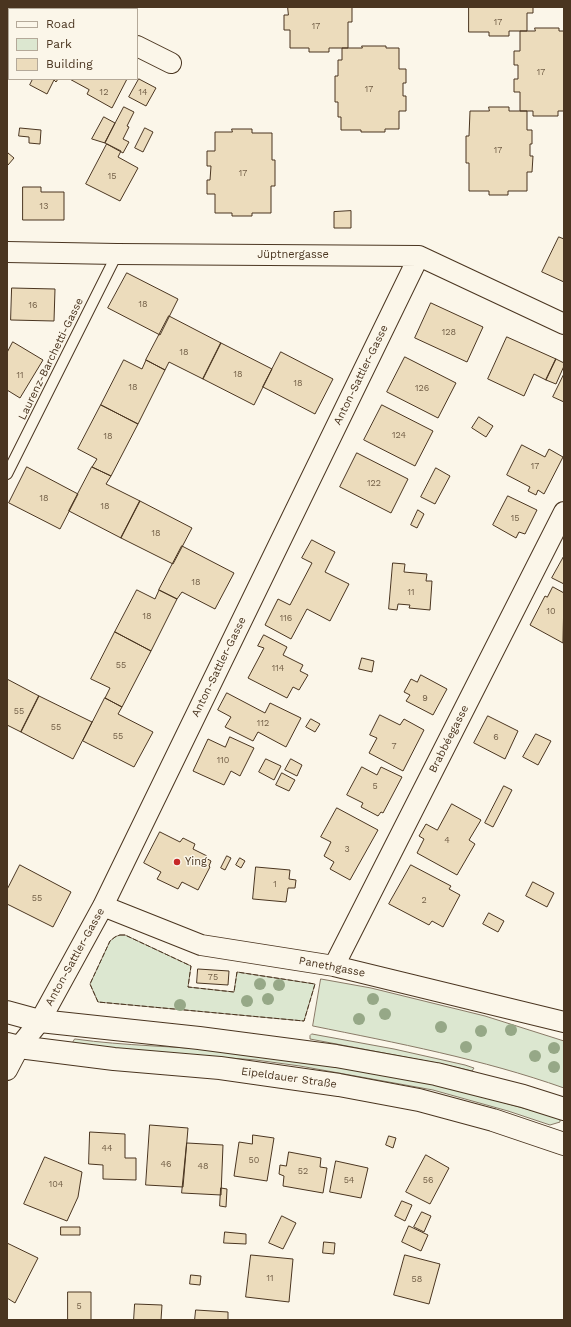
<!DOCTYPE html>
<meta charset="utf-8">
<style>
body{margin:0}
#map{position:relative;width:571px;height:1327px;overflow:hidden;background:#fbf6e9;font-family:"Work Sans",sans-serif}
canvas{display:block}
.frame{position:absolute;inset:0;border:8px solid #4a3520;pointer-events:none}
.legend{position:absolute;left:8px;top:8px;width:130px;height:72px;box-sizing:border-box;background:#fbf6e9;border:1px solid #b4a999;margin:0;padding:5px 7px;list-style:none;font-size:12px;color:#4a3520}
.legend li{display:flex;align-items:center;gap:8px;height:20px}
.legend b{width:20px;border:1px solid #b4a999}
</style>
<div id="map">
<canvas width="571" height="1327"></canvas>
<div class="frame"></div>
<ul class="legend">
<li><b style="height:5px;background:#fbf6e9"></b>Road</li>
<li><b style="height:11px;background:#dce7d0"></b>Park</li>
<li><b style="height:11px;background:#ecdcbc"></b>Building</li>
</ul>
</div>
<script>
const ctx = document.querySelector('canvas').getContext('2d');
ctx.lineJoin = 'round';
function paint(path, color) {
  ctx.fillStyle = color;
  ctx.fill(path, 'evenodd');
}
function trace(path, color, width, dash) {
  ctx.strokeStyle = color;
  ctx.lineWidth = width;
  ctx.lineCap = dash ? 'butt' : 'round';
  ctx.setLineDash(dash || []);
  ctx.stroke(path);
}
function label(font, color, halo, rows, align = 'center') {
  ctx.font = font + ' "Work Sans",sans-serif';
  ctx.lineWidth = 3;
  ctx.setLineDash([]);
  ctx.textBaseline = 'middle';
  ctx.strokeStyle = halo;
  ctx.fillStyle = color;
  for (const [text, x, y, turn = 0] of rows) {
    ctx.save();
    ctx.translate(x, y);
    ctx.rotate((+turn || 0) * Math.PI / 180);
    ctx.textAlign = isNaN(turn) ? turn : align;
    if (halo) ctx.strokeText(text, 0, 0);
    ctx.fillText(text, 0, 0);
    ctx.restore();
  }
}
const green = new Path2D(`
 M 120,935 L 125,935 L 191,966 L 188,987 L 234,992 L 237,972 L 315,984 L 304,1021 L 98,1002 L 90,984 L 110,941 L 115,937 Z
 M 321,979 L 371,988 L 485,1016 L 564,1041 L 564,1088 C 482,1059 397,1043 313,1026 Z
 M 312,1034 L 394,1049 L 465,1065 L 474,1068 L 472,1071 L 442,1064 L 310,1039 L 310,1036 Z
 M 75,1039 C 125,1046 175,1046 225,1051 C 291,1059 358,1069 423,1082 C 469,1092 514,1106 560,1118 L 560,1122 L 550,1125 L 508,1111 L 433,1090 L 300,1066 L 256,1060 L 100,1048 L 72,1044 Z`);
paint(green, '#dce7d0');
trace(green, '#887966', 1);
const building = new Path2D(`
 M 288,7 L 352,7 L 352,22 L 348,22 L 348,48 L 329,48 L 329,52 L 309,52 L 309,48 L 290,48 L 290,30 L 284,30 L 284,15 L 288,15 Z
 M 469,7 L 533,7 L 533,13 L 527,13 L 527,31 L 509,31 L 509,36 L 489,36 L 489,32 L 469,32 Z
 M 535,28 L 559,28 L 559,31 L 564,31 L 564,111 L 558,111 L 558,116 L 533,116 L 533,111 L 520,111 L 520,92 L 514,92 L 514,79 L 518,79 L 518,65 L 514,65 L 514,51 L 520,51 L 520,31 L 535,31 Z
 M 362,46 L 386,46 L 386,48 L 399,48 L 399,69 L 406,69 L 406,83 L 403,83 L 403,96 L 406,96 L 406,111 L 399,111 L 399,129 L 385,129 L 385,132 L 361,132 L 361,130 L 341,130 L 341,117 L 338,117 L 338,102 L 335,102 L 335,76 L 338,76 L 338,60 L 342,60 L 342,48 L 362,48 Z
 M 33,79 L 58,79 L 56,82 L 54,80 L 47,94 L 30,85 Z
 M 70,79 L 127,79 L 112,108 L 87,94 L 89,90 Z
 M 139,79 L 156,88 L 146,106 L 129,97 Z
 M 124,107 L 134,112 L 127,126 L 129,127 L 123,139 L 129,142 L 123,153 L 105,143 Z
 M 489,107 L 509,107 L 509,111 L 527,111 L 527,130 L 532,130 L 532,144 L 530,144 L 530,156 L 533,156 L 532,172 L 527,172 L 527,191 L 508,191 L 508,195 L 489,195 L 489,191 L 469,191 L 469,163 L 466,163 L 466,136 L 469,136 L 470,111 L 489,111 Z
 M 104,117 L 115,123 L 105,143 L 92,139 Z
 M 20,128 L 41,130 L 40,144 L 29,143 L 29,137 L 19,136 Z
 M 145,128 L 153,132 L 143,152 L 135,148 Z
 M 232,129 L 252,129 L 252,133 L 272,133 L 272,160 L 275,160 L 275,186 L 271,186 L 271,213 L 252,213 L 252,216 L 232,216 L 232,213 L 215,213 L 215,194 L 207,194 L 207,180 L 210,180 L 211,166 L 207,166 L 207,151 L 215,151 L 215,132 L 232,132 Z
 M 107,144 L 121,151 L 118,157 L 138,168 L 120,201 L 86,184 Z
 M 8,153 L 14,158 L 8,165 L 7,164 Z
 M 23,187 L 41,187 L 41,192 L 64,192 L 64,220 L 23,220 Z
 M 351,211 L 351,228 L 334,228 L 334,212 Z
 M 559,237 L 564,239 L 564,282 L 542,272 Z
 M 127,273 L 178,299 L 160,335 L 108,308 Z
 M 12,288 L 55,289 L 54,321 L 11,320 Z
 M 431,303 L 483,327 L 467,362 L 415,338 Z
 M 169,316 L 221,343 L 203,379 L 169,362 L 165,370 L 146,360 Z
 M 507,337 L 556,359 L 546,380 L 534,374 L 524,396 L 488,379 Z
 M 13,342 L 43,360 L 20,398 L 7,390 L 7,353 Z
 M 221,343 L 272,369 L 254,405 L 203,379 Z
 M 281,352 L 333,379 L 315,414 L 263,387 Z
 M 405,357 L 456,383 L 438,418 L 387,392 Z
 M 556,359 L 564,363 L 564,366 L 556,384 L 546,380 Z
 M 124,360 L 142,369 L 146,360 L 165,370 L 138,424 L 101,405 Z
 M 564,374 L 564,402 L 553,397 Z
 M 101,405 L 138,424 L 111,476 L 92,467 L 97,459 L 78,449 Z
 M 382,405 L 433,431 L 415,466 L 364,440 Z
 M 479,417 L 493,426 L 486,437 L 472,428 Z
 M 522,445 L 545,457 L 549,449 L 563,457 L 544,494 L 538,490 L 536,495 L 528,491 L 530,487 L 507,475 Z
 M 357,453 L 408,479 L 391,513 L 340,487 Z
 M 27,467 L 78,494 L 60,529 L 9,503 Z
 M 92,467 L 111,476 L 106,484 L 140,501 L 121,538 L 69,511 Z
 M 436,468 L 450,476 L 435,504 L 421,497 Z
 M 508,496 L 537,510 L 525,534 L 519,532 L 516,538 L 493,525 Z
 M 140,501 L 192,528 L 173,564 L 121,538 Z
 M 418,510 L 424,514 L 417,528 L 411,525 Z
 M 312,540 L 335,552 L 325,572 L 349,584 L 330,621 L 307,609 L 291,639 L 265,625 L 278,599 L 290,605 L 312,563 L 302,558 Z
 M 182,546 L 234,573 L 215,609 L 182,592 L 177,599 L 159,590 Z
 M 564,556 L 564,584 L 552,578 Z
 M 393,563 L 405,564 L 404,572 L 427,574 L 426,581 L 432,581 L 430,610 L 409,608 L 410,605 L 398,604 L 397,610 L 389,609 Z
 M 553,587 L 564,593 L 563,643 L 530,625 L 545,596 L 547,597 Z
 M 137,590 L 155,599 L 159,590 L 177,599 L 151,651 L 115,632 Z
 M 115,632 L 151,651 L 122,707 L 105,698 L 110,688 L 91,679 Z
 M 264,635 L 287,647 L 283,655 L 303,665 L 300,671 L 308,675 L 299,690 L 293,687 L 287,698 L 248,678 L 264,648 L 258,646 Z
 M 362,658 L 374,661 L 372,672 L 359,669 Z
 M 421,675 L 447,689 L 433,715 L 406,701 L 410,695 L 404,692 L 411,679 L 417,682 Z
 M 7,679 L 39,696 L 21,732 L 7,725 Z
 M 227,693 L 265,713 L 270,703 L 301,718 L 286,747 L 258,732 L 253,741 L 225,727 L 231,717 L 218,710 Z
 M 39,696 L 92,722 L 73,759 L 21,732 Z
 M 105,698 L 122,707 L 118,714 L 153,732 L 134,767 L 83,741 Z
 M 380,715 L 400,725 L 404,719 L 424,730 L 403,771 L 369,753 L 377,738 L 370,735 Z
 M 488,716 L 518,731 L 505,759 L 474,743 Z
 M 311,719 L 320,724 L 315,732 L 306,727 Z
 M 536,734 L 551,741 L 538,765 L 523,757 Z
 M 230,737 L 254,748 L 240,776 L 231,771 L 224,785 L 193,771 L 208,739 L 225,747 Z
 M 266,759 L 281,766 L 274,780 L 259,772 Z
 M 291,759 L 302,765 L 297,776 L 285,770 Z
 M 362,767 L 377,775 L 381,767 L 402,777 L 383,813 L 381,812 L 378,816 L 361,807 L 363,803 L 347,795 Z
 M 282,773 L 295,780 L 289,791 L 276,785 Z
 M 504,786 L 512,790 L 493,827 L 485,823 Z
 M 452,804 L 481,820 L 469,840 L 475,844 L 457,875 L 417,853 L 424,839 L 419,836 L 426,824 L 437,830 Z
 M 337,808 L 378,830 L 350,880 L 330,869 L 334,862 L 324,856 L 331,842 L 321,837 Z
 M 160,832 L 180,842 L 183,838 L 195,844 L 193,849 L 207,856 L 206,858 L 211,861 L 209,866 L 210,867 L 198,890 L 182,882 L 178,889 L 157,879 L 161,872 L 144,863 Z
 M 227,856 L 231,858 L 225,870 L 221,868 Z
 M 240,858 L 245,861 L 241,868 L 236,865 Z
 M 20,865 L 71,892 L 53,927 L 7,904 L 7,890 Z
 M 411,865 L 451,886 L 449,889 L 460,895 L 443,927 L 432,921 L 429,925 L 389,904 Z
 M 256,867 L 290,870 L 289,879 L 296,880 L 295,888 L 288,888 L 286,902 L 253,899 Z
 M 533,882 L 554,893 L 547,907 L 526,896 Z
 M 489,913 L 504,921 L 498,932 L 483,924 Z
 M 198,969 L 229,971 L 228,985 L 197,983 Z
 M 150,1125 L 188,1128 L 183,1187 L 146,1185 Z
 M 90,1132 L 125,1134 L 125,1158 L 136,1158 L 136,1180 L 103,1179 L 103,1165 L 89,1164 Z
 M 253,1135 L 274,1138 L 267,1181 L 234,1176 L 239,1142 L 252,1144 Z
 M 389,1136 L 396,1138 L 393,1148 L 386,1145 Z
 M 187,1143 L 223,1145 L 221,1195 L 182,1193 Z
 M 289,1152 L 321,1158 L 320,1167 L 327,1168 L 323,1193 L 283,1186 L 284,1176 L 279,1174 L 280,1165 L 286,1166 Z
 M 426,1155 L 449,1168 L 430,1204 L 406,1192 Z
 M 45,1157 L 82,1172 L 78,1197 L 67,1221 L 24,1204 Z
 M 336,1161 L 368,1168 L 361,1198 L 330,1192 Z
 M 221,1188 L 227,1189 L 226,1207 L 220,1206 Z
 M 402,1201 L 412,1205 L 405,1221 L 395,1216 Z
 M 422,1212 L 431,1216 L 424,1232 L 414,1227 Z
 M 282,1216 L 296,1223 L 283,1249 L 269,1243 Z
 M 409,1226 L 428,1235 L 421,1251 L 402,1242 Z
 M 61,1227 L 80,1227 L 80,1235 L 61,1235 Z
 M 225,1232 L 246,1234 L 246,1244 L 224,1243 Z
 M 324,1242 L 335,1243 L 334,1254 L 323,1253 Z
 M 7,1243 L 38,1258 L 15,1303 L 7,1298 Z
 M 251,1255 L 293,1259 L 289,1302 L 246,1297 Z
 M 405,1255 L 440,1264 L 429,1304 L 394,1295 Z
 M 191,1275 L 201,1276 L 200,1285 L 190,1284 Z
 M 68,1292 L 91,1292 L 91,1320 L 68,1320 Z
 M 135,1304 L 162,1305 L 161,1320 L 134,1320 Z
 M 196,1310 L 228,1312 L 228,1320 L 195,1320 Z`);
paint(building, '#ecdcbc');
trace(building, '#4a3520', 1);
const lane = new Path2D(`
 M 7,474 L 117,254`);
const street = new Path2D(`
 M 59,7 L 63,9
 M 137,46 L 171,63
 M 7,252 L 117,254 L 419,256 L 564,324
 M 103,906 L 201,945 L 334,966 L 564,1022
 M 334,966 L 564,512
 M 7,1070 L 19,1047 L 40,1021 L 103,906 L 419,256`);
const secondary = new Path2D(`
 M 7,1012 L 40,1021 L 199,1038 L 336,1056 L 436,1074 L 523,1096 L 564,1109
 M 7,1044 L 19,1047 L 114,1059 L 220,1068 L 339,1085 L 419,1100 L 493,1120 L 564,1144`);
trace(lane, '#4a3520', 12);
trace(street, '#4a3520', 22);
trace(secondary, '#4a3520', 24);
trace(lane, '#fbf6e9', 10);
trace(street, '#fbf6e9', 20);
trace(secondary, '#fbf6e9', 22);
trace(new Path2D(`
 M 120,935 L 125,935 L 191,966 L 188,987 L 234,992 L 237,972 L 315,984 L 304,1021 L 98,1002 L 90,984 L 110,941 L 115,937 Z`), '#4a3520', 1, [5, 2]);
ctx.fillStyle = '#96a887';
for (const [x, y] of [
 [260,984],
 [279,985],
 [268,999],
 [373,999],
 [247,1001],
 [180,1005],
 [385,1014],
 [359,1019],
 [441,1027],
 [511,1030],
 [481,1031],
 [466,1047],
 [554,1048],
 [535,1056],
 [554,1067]
]) {
  ctx.beginPath();
  ctx.arc(x, y, 6, 0, 2 * Math.PI);
  ctx.fill();
}
for (const [x, y, r, color] of [
 [177,862,4,"#c62828"]
]) {
  const dot = new Path2D();
  dot.arc(x, y, r, 0, 2 * Math.PI);
  ctx.fillStyle = color;
  ctx.fill(dot);
  trace(dot, '#fbf6e9', 1.5);
}
label('9px', '#725f47', null, [
 ["17",498,22],
 ["17",316,26],
 ["17",541,72],
 ["17",369,89],
 ["12",104,92],
 ["14",143,92],
 ["17",498,150],
 ["17",243,173],
 ["15",112,176],
 ["13",44,206],
 ["18",143,304],
 ["16",33,305],
 ["128",449,332],
 ["18",184,352],
 ["18",238,374],
 ["11",20,375],
 ["18",298,383],
 ["18",133,387],
 ["126",422,388],
 ["124",399,435],
 ["18",108,436],
 ["17",535,466],
 ["122",374,483],
 ["18",44,498],
 ["18",105,506],
 ["15",515,518],
 ["18",156,533],
 ["18",196,582],
 ["11",411,592],
 ["10",551,611],
 ["18",147,616],
 ["116",286,618],
 ["55",121,665],
 ["114",278,668],
 ["9",425,698],
 ["55",19,711],
 ["112",263,723],
 ["55",56,727],
 ["55",118,736],
 ["6",496,737],
 ["7",394,746],
 ["110",223,760],
 ["5",375,786],
 ["4",447,840],
 ["3",347,849],
 ["1",275,884],
 ["55",37,898],
 ["2",424,900],
 ["75",213,977],
 ["44",107,1148],
 ["50",254,1160],
 ["46",166,1164],
 ["48",203,1166],
 ["52",303,1171],
 ["54",349,1180],
 ["56",428,1180],
 ["104",56,1184],
 ["11",270,1278],
 ["58",417,1279],
 ["5",79,1306]
]);
label('11px', '#4a3520', '#fbf6e9', [
 ["Jüptnergasse",293,255],
 ["Laurenz-Barchetti-Gasse",51,359,-64],
 ["Anton-Sattler-Gasse",361,375,-64],
 ["Anton-Sattler-Gasse",219,667,-64],
 ["Brabbéegasse",449,739,-63],
 ["Anton-Sattler-Gasse",75,957,-61],
 ["Panethgasse",332,967,11],
 ["Eipeldauer Straße",289,1078,8]
]);
label('11px', '#4a3520', '#fbf6e9', [
 ["Ying",185,862]
], 'left');
</script>
